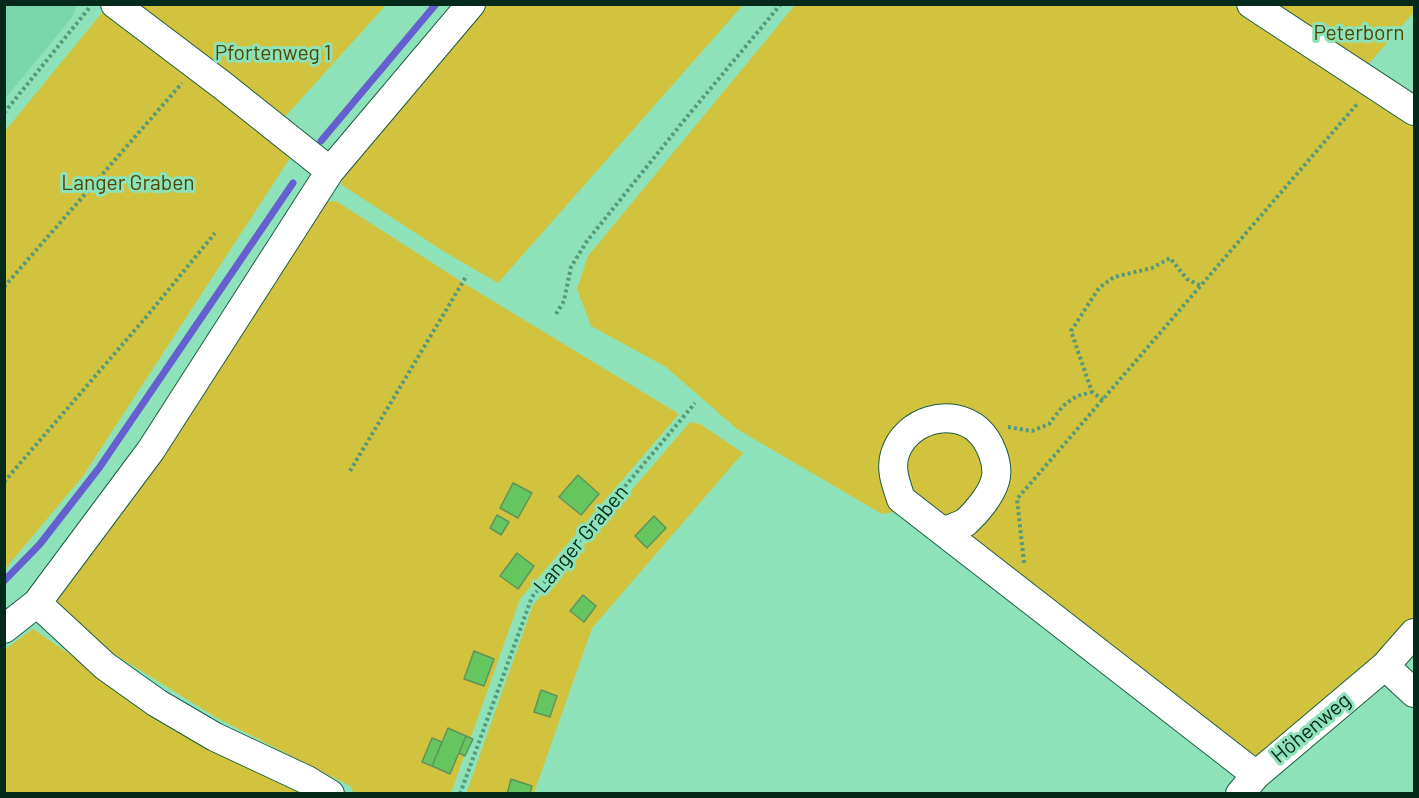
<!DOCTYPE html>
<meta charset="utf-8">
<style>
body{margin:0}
#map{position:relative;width:1419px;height:798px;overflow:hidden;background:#8ee2ba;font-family:Barlow,sans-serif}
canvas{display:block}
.frame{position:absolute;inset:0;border:6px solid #052a1b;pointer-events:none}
</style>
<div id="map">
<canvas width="1419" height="798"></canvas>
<div class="frame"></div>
</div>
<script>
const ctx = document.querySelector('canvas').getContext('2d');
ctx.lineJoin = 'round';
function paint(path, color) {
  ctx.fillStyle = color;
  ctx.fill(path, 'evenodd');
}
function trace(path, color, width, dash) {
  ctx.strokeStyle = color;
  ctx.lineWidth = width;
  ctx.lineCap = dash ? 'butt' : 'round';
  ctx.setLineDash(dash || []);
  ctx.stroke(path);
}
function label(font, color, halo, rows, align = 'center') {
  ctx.font = font + ' Barlow,sans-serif';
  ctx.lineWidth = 6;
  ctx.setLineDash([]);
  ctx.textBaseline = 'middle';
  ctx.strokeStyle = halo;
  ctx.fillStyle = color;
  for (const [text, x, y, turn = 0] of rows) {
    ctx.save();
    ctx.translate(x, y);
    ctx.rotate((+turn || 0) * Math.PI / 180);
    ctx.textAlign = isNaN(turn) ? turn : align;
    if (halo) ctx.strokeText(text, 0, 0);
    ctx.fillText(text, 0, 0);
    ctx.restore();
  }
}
paint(new Path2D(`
 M 5,5 L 77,5 L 72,17 L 5,99 Z`), '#7ad6ab');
paint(new Path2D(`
 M 127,5 L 386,5 L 282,120 Z
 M 485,5 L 743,5 L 498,283 L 443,251 L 342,185 L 340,178 Z
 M 795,5 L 1232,5 L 1414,125 L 1414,621 L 1380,659 L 1254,762 L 923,507 L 882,514 L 737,429 L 666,367 L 591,326 L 577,289 L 588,256 Z
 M 1266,5 L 1414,5 L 1414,12 L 1364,69 Z
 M 105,9 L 292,155 L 83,476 L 5,569 L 5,131 Z
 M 336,201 L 470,287 L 679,414 L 520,599 L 451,793 L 354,793 L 350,786 L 217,718 L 106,649 L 55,604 L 164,456 L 323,202 Z
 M 690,422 L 700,424 L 743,453 L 592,628 L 534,793 L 466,794 L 533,605 Z
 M 33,629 L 110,682 L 309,793 L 5,793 L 4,650 Z`), '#d2c33e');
trace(new Path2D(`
 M 321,141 L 436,4
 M 4,581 L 40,544 L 99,468 L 293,183`), '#665fcf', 7);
const building = new Path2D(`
 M 578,475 L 599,494 L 581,515 L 559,497 Z
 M 513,483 L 532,493 L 518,518 L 500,508 Z
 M 497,515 L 509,522 L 501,535 L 490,528 Z
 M 654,516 L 666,528 L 647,548 L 635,536 Z
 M 517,553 L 534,566 L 518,589 L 500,576 Z
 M 583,595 L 596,606 L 584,622 L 570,611 Z
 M 474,651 L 494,659 L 484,686 L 464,679 Z
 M 541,690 L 557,696 L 550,717 L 534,712 Z
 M 448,728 L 466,736 L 450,774 L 432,766 Z
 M 466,736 L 473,739 L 465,756 L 459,753 Z
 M 432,738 L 442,742 L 432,766 L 422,762 Z
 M 511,779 L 532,786 L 530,794 L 507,794 Z`);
paint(building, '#65c65f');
trace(building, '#60945c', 1.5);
const minor = new Path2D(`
 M 115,4 L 222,85 L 330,171
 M 1251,4 L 1414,111
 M 945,531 C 951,528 960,526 966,522 C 977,512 991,495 995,481 C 1000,465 990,441 978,430 C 951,406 905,421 895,454 C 890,469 896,484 901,499 L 1256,775
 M 37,603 L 105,666 L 157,703 L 215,737 L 307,780 L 330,794
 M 4,629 L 37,603 L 151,450 L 330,171 L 471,4
 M 1385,666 L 1414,693
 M 1240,794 L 1256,775 L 1385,666 L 1414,633`);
trace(minor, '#1d5e44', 30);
trace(new Path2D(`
 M 4,113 L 90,7
 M 4,287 L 182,83
 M 556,314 L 564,301 L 571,267 L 587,241 L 686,118 L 781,4
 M 1103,400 L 1092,392 L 1071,331 L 1099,288 L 1114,277 L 1152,268 L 1170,258 L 1187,279 L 1201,286
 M 1008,427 L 1032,431 L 1049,424 L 1063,406 L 1077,396 L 1092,392
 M 350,471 L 467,275
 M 4,482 L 147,316 L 215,233
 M 1024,563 L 1017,499 L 1358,103
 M 460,794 L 532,597 L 695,403`), '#57997b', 4, [3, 3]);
trace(minor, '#fff', 28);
label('21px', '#4e4706', '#8ee2ba', [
 ["Peterborn",1359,33],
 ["Pfortenweg 1",273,53],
 ["Langer Graben",128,183]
]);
label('21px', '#052a1b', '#8ee2ba', [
 ["Langer Graben",581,539,-50],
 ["Höhenweg",1311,728,-40]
]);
</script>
